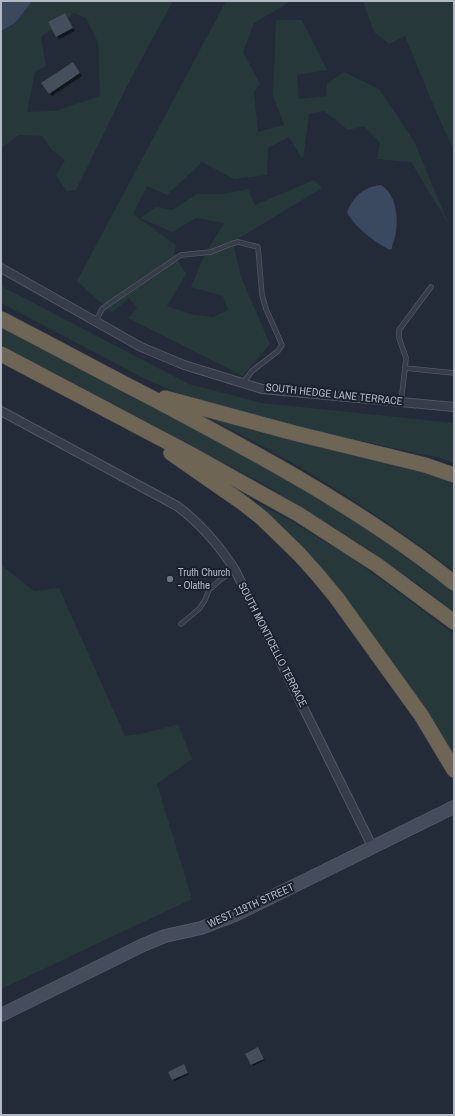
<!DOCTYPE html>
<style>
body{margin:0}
#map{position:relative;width:455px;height:1116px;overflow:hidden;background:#232b38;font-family:"Archivo Narrow",sans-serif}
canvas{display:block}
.frame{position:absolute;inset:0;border:2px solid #b2b8c4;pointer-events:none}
</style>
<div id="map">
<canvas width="455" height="1116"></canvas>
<div class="frame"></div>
</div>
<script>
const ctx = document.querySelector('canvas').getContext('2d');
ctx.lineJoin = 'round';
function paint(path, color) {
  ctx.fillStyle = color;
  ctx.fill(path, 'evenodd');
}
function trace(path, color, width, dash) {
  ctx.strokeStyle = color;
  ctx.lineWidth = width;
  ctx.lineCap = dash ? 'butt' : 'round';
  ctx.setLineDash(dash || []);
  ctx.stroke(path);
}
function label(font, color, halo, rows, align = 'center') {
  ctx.font = font + ' "Archivo Narrow",sans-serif';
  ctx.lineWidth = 4;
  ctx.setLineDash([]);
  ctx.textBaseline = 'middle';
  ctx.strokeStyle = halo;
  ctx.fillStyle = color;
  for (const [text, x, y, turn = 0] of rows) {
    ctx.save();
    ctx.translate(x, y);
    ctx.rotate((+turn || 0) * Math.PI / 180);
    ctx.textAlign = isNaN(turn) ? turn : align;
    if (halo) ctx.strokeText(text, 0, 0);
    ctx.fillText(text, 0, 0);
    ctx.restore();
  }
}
paint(new Path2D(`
 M 1,1 L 173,1 L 127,86 L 76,190 L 66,191 L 56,175 L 65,160 L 52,150 L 42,136 L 19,135 L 1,148 ZM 74,13 L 86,18 L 98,42 L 100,96 L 55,111 L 27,112 L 35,72 L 46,66 L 41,37 Z
 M 226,1 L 290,1 L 280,8 L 254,23 L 243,52 L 260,84 L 254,92 L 258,132 L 284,125 L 273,96 L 276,20 L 302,20 L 327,70 L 297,75 L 299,99 L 326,96 L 327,84 L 344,72 L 379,89 L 414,141 L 449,225 L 411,162 L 377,159 L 380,143 L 364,126 L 348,130 L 324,111 L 309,114 L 303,160 L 289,137 L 268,148 L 267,175 L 234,179 L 202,162 L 167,195 L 147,186 L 133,214 L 176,245 L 174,254 L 186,274 L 167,306 L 194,315 L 213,317 L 228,310 L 223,296 L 191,287 L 204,256 L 224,223 L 196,218 L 172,232 L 140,218 L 156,207 L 172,210 L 197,194 L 225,194 L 248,189 L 255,205 L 314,180 L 322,188 L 233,242 L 241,277 L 270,344 L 243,376 L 128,318 L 137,308 L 129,298 L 112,313 L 77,281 Z
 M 363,1 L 454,1 L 454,151 L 435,109 L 405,36 L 389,44 L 374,32 Z
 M 1,286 L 189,384 L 262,403 L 454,423 L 454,463 L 440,458 L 278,423 L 210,406 L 147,380 L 1,303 Z
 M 1,327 L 209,437 L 294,484 L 360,524 L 454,592 L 454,612 L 422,587 L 359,543 L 264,484 L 1,345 Z
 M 210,417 L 454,479 L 454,571 C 377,513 295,460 208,418 Z
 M 252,504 L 260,504 L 296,524 L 350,557 L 389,585 L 454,634 L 454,756 L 434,725 Z
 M 1,565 L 34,591 L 59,588 L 125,736 L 145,733 L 178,724 L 192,759 L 157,784 L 192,899 L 1,989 Z`), '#26383a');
paint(new Path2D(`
 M 1,1 L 32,1 L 15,23 L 1,31 Z
 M 381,185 C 397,195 399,220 395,237 C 394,242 392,244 392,249 L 390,250 C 376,243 353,226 347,212 C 354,196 363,187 381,185 Z`), '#3a4860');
paint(new Path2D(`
 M 64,14 L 75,31 L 59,39 L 57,36 Z
 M 75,66 L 82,76 L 52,96 L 50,93 Z
 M 258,1048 L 265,1060 L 253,1066 L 251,1064 Z
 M 184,1065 L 189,1074 L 175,1081 L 169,1072 Z`), '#0007');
paint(new Path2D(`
 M 65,13 L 73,28 L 56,37 L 48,22 Z
 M 73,62 L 80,73 L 49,94 L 41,83 Z
 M 258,1047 L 264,1059 L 251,1065 L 245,1054 Z
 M 184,1064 L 188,1073 L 172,1080 L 168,1072 Z`), '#454e5c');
const lane = new Path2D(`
 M 96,321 L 102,309 L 110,303 L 181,255 L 211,252 L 231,244 L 238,242 L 258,247 L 262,295 L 266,309 L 282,345 L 278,351 L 252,371 L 243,383
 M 405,368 L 406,358 L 399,338 L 399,330 L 431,287
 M 401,402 L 405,368 L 454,373
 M 181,624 L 199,609 L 205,600 L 209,590 L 220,580 L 235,570`);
const street = new Path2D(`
 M 1,268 L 141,347 L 184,365 L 262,389 L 454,407
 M 1,411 L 177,506 C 201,524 219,545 235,570 L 373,848`);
const secondary = new Path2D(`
 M 1,1015 L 143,945 L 165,936 L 201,928 L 235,915 L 454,807`);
const highway = new Path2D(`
 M 1,319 C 50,344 99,371 148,396 C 254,452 360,508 454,583
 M 1,354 L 194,456 L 298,514 L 377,565 L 454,622
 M 165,398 L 294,433 L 425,465 L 454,475
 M 171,453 L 243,503 L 262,518 L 299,554 L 317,574 L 336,597 L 421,715 L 454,770`);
trace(lane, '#525863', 5.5);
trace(street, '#525863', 10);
trace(secondary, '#525863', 14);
trace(highway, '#424853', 16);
trace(lane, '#373d48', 4);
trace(street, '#373d48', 8);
trace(secondary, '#454c5b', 12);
trace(highway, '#6e6554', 15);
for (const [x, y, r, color] of [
 [170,579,4,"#6b7280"]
]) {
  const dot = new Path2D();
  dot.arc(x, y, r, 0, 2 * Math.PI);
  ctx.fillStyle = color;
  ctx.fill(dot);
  trace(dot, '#1c222d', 1.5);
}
label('11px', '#b2b8c4', '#1c222d', [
 ["SOUTH HEDGE LANE TERRACE",334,395,6],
 ["SOUTH MONTICELLO TERRACE",272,645,63],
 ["WEST 119TH STREET",251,906,-24]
]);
label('11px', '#b2b8c4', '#1c222d', [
 ["Truth Church",178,573],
 ["- Olathe",178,586]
], 'left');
</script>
